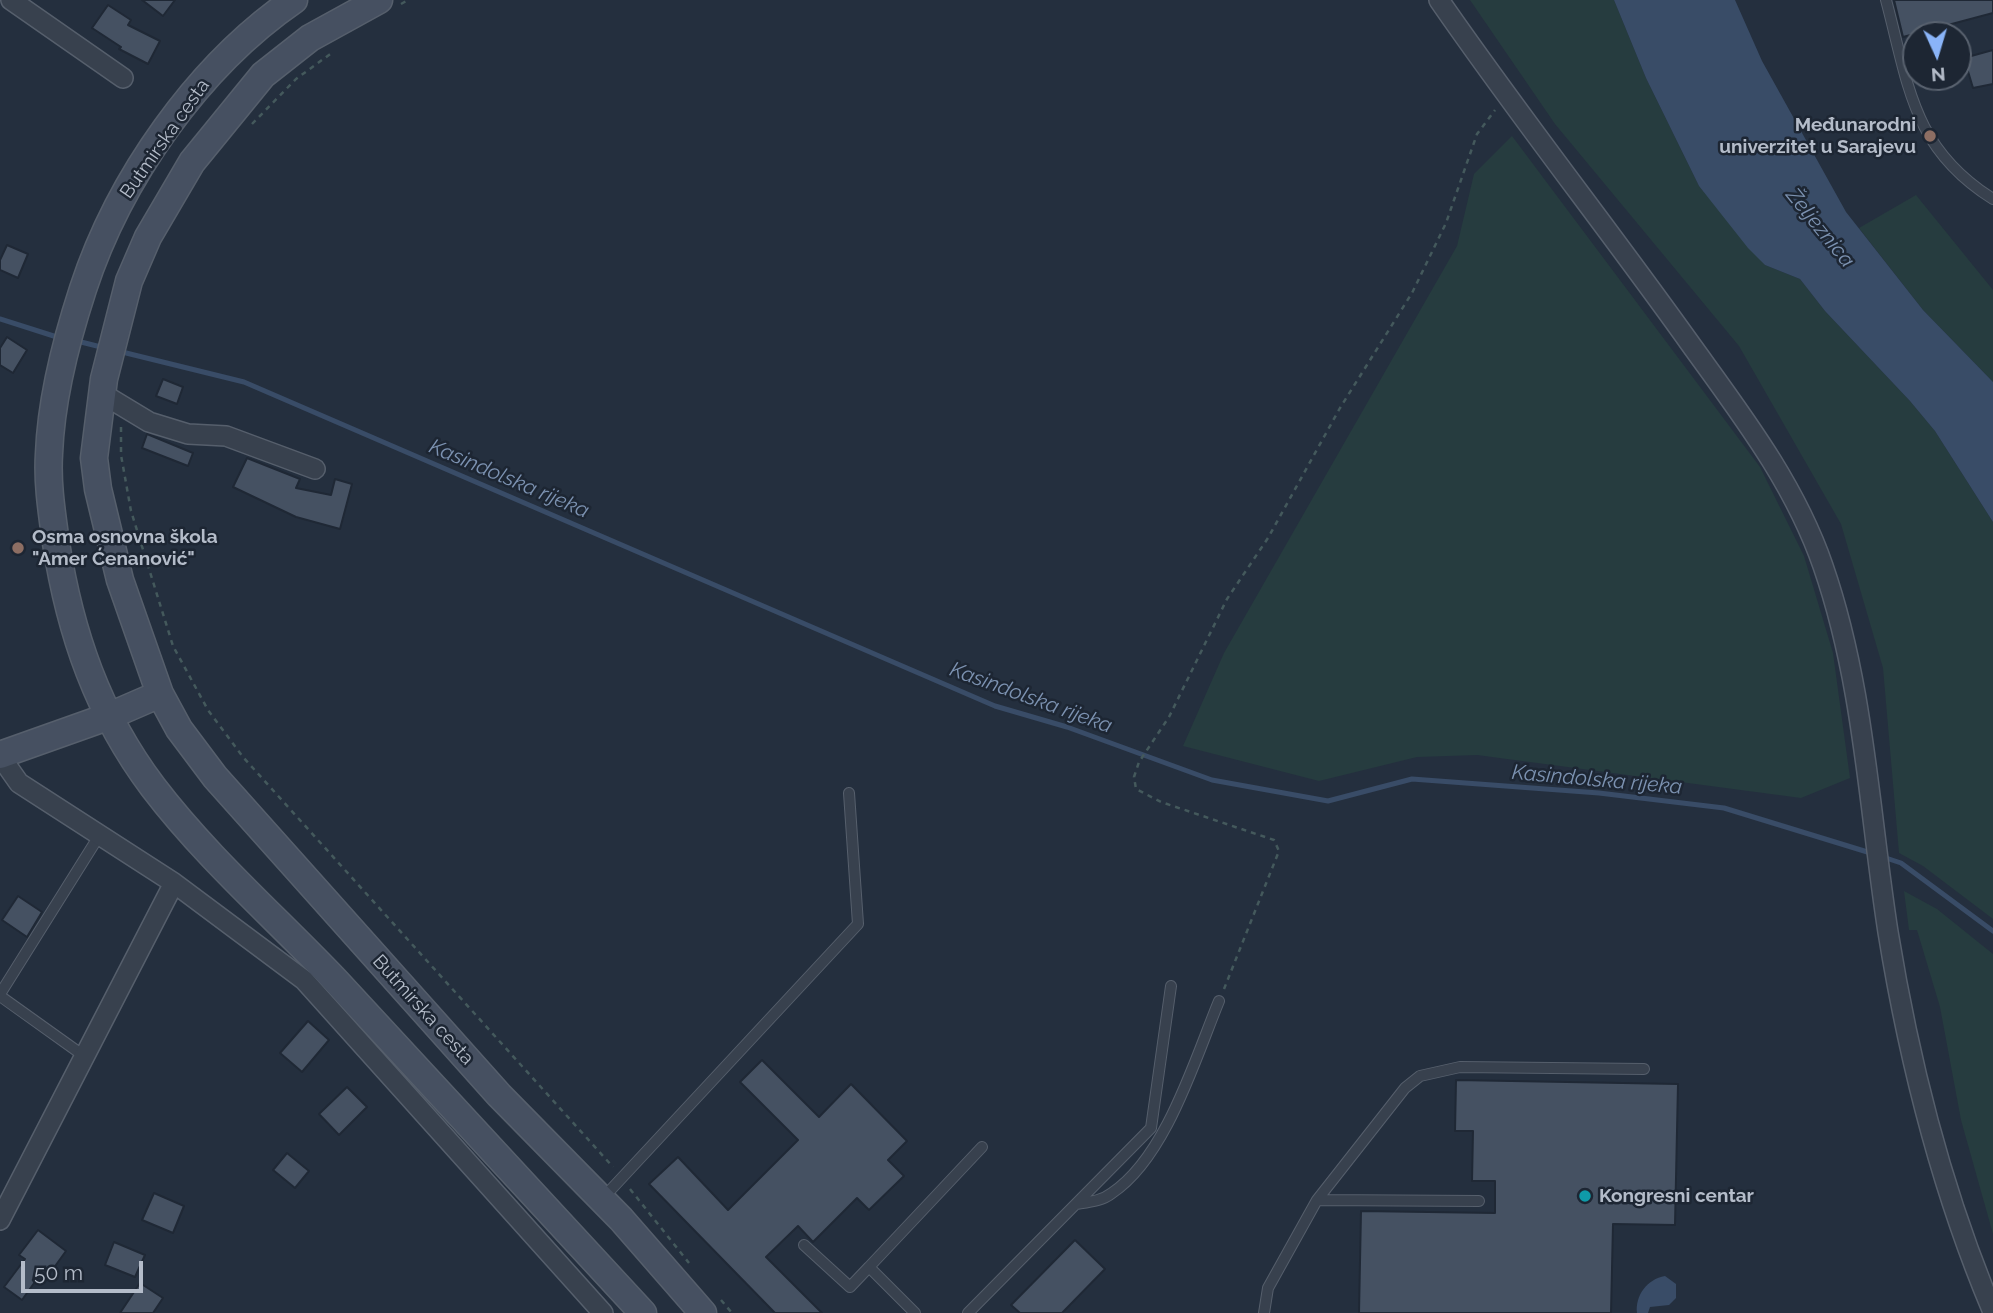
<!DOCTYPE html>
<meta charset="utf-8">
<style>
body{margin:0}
#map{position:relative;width:1993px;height:1313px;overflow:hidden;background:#242f3e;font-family:Raleway,sans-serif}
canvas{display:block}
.north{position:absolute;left:1902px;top:21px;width:70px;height:70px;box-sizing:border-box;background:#1d2633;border:2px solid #59626f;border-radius:50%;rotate:176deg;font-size:19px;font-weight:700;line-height:28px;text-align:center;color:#b4bcc9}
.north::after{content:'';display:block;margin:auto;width:24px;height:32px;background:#8ab4f8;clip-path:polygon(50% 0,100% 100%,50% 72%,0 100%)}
.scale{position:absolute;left:21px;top:1261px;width:122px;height:32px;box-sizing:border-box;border:4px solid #b4bcc9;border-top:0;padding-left:9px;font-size:21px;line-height:24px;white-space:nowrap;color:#b4bcc9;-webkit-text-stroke:5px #1d2633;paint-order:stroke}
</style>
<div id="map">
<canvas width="1993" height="1313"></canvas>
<div class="north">N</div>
<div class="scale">50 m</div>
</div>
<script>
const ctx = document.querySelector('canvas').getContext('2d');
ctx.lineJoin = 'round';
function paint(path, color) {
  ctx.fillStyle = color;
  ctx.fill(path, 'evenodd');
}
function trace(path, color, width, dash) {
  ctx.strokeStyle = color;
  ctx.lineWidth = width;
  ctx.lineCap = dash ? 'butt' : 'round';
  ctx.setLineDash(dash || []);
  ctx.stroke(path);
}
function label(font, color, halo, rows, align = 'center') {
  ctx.font = font + ' Raleway,sans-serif';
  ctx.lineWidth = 5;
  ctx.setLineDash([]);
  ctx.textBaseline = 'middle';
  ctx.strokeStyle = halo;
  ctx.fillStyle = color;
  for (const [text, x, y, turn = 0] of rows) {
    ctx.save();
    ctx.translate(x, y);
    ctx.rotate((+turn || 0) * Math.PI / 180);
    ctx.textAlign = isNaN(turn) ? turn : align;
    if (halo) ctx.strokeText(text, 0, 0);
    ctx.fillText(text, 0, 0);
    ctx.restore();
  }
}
paint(new Path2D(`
 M 1470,0 L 1614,0 L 1646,78 L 1699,186 L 1765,265 L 1800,279 L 1825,311 L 1910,401 L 1935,431 L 1993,522 L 1993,919 L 1923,866 L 1899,853 L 1883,668 L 1841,524 L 1739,346 L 1555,124 Z
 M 1512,136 L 1760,467 L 1804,556 L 1833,653 L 1850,778 L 1801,798 L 1477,755 L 1417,757 L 1319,781 L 1183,746 L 1224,653 L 1457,246 L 1474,174 Z
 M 1916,195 L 1993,290 L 1993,382 L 1923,310 L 1859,228 Z
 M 1904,891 L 1937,909 L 1993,954 L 1993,1234 L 1961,1120 L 1940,1007 L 1917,930 L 1909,930 Z`), '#263c3f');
paint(new Path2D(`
 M 1614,0 L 1735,0 L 1762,61 L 1846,212 L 1923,310 L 1993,382 L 1993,522 L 1935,431 L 1910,401 L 1825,311 L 1800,279 L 1765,265 L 1748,248 L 1699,186 L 1646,78 Z
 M 1665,1276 L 1676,1284 L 1676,1298 L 1669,1305 L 1650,1307 L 1648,1313 L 1637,1313 C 1635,1296 1647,1279 1665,1276 Z`), '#394c67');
trace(new Path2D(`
 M 0,319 L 60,338
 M 77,341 L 105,348
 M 118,351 L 244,382 L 995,706 L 1067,727 L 1212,780 L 1328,801 L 1412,779 L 1599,793 L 1724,808 L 1874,854
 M 1883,857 L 1901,863 L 1993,931`), '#394c67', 5);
const building = new Path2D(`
 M 142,0 L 175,0 L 163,16 Z
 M 1894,0 L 1993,0 L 1993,13 L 1903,37 Z
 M 108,5 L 131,20 L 128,25 L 160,41 L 148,64 L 119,49 L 121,47 L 92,28 Z
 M 1993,50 L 1993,84 L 1973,88 L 1964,58 Z
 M 7,245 L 28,254 L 18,278 L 0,270 L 0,260 Z
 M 7,337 L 27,350 L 13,373 L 0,365 L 0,348 Z
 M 163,379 L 183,387 L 177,404 L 156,396 Z
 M 147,434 L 193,453 L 188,466 L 142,448 Z
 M 247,458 L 300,479 L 296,488 L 331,495 L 335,479 L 352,484 L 340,529 L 296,517 L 233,487 Z
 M 18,896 L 42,912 L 27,937 L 2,920 Z
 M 308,1021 L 329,1040 L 302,1072 L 280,1053 Z
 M 762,1060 L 819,1117 L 851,1084 L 907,1141 L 888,1160 L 904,1176 L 869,1210 L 857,1198 L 813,1242 L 798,1226 L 766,1257 L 822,1313 L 775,1313 L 649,1184 L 678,1157 L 728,1210 L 798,1140 L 740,1082 Z
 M 1456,1080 L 1678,1084 L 1675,1225 L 1613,1224 L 1611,1313 L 1359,1313 L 1361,1211 L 1495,1213 L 1495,1181 L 1472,1181 L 1473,1131 L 1455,1131 Z
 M 347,1087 L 367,1107 L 339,1135 L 319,1114 Z
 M 287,1153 L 309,1171 L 295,1188 L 273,1170 Z
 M 154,1193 L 184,1206 L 173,1233 L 142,1220 Z
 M 38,1230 L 66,1251 L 48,1276 L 42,1272 L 22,1300 L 4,1287 L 25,1259 L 19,1255 Z
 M 1075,1240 L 1105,1269 L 1062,1313 L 1020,1313 L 1011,1305 Z
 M 114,1242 L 145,1255 L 135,1277 L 105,1265 Z
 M 140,1283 L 163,1298 L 153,1313 L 120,1313 Z`);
paint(building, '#455162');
trace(building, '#1f2835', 2);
const lane = new Path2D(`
 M 1886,0 C 1909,86 1912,148 1993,199
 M 0,994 L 99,836
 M 0,996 L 84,1056
 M 604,1197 L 858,924 L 849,793
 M 1317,1200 L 1405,1088 L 1420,1076 L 1460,1067 L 1644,1069
 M 1076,1204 C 1089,1202 1102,1201 1112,1193 C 1166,1157 1195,1059 1219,1001
 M 804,1245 L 850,1287 L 869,1267
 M 915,1313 L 869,1267 L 982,1147
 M 968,1313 L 1151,1128 L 1171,986
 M 1264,1313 L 1268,1288 L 1317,1200 L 1479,1201`);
const street = new Path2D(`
 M 11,0 L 123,78
 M 1439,0 C 1519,116 1607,227 1689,342 C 1740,413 1794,482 1823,566 C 1864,684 1869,810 1888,932 C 1909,1061 1942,1192 1993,1312
 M 101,393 L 149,422 L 188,434 L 226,436 L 315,469
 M 0,756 L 19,783 L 174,883 L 304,980 L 603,1313
 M 0,1220 L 174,883`);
const secondary = new Path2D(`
 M 294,0 C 198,66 119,179 83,289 C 66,341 51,399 49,454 C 47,483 52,514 56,543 C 70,633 98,714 153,787 C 207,858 275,917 336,981 C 439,1091 541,1202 643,1313
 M 379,0 L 310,38 L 263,75 L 192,162 L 148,237 L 129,281 L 104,379 L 94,458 L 98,489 L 120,580 L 160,694 L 179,729 L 215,777 L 499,1095 L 621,1219 L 703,1313
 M 0,755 L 107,717 L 160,694`);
trace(lane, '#565f6c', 12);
trace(street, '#565f6c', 22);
trace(secondary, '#565f6c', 29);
trace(new Path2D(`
 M 401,4 L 408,0
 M 252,124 L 296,79 L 333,52
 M 121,427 L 121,455 L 131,511 L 173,646 L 208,710 L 243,757 L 613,1167
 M 1224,989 L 1279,851 L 1274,840 L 1161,802 L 1136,789 L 1134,777 L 1139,762 L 1169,717 L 1227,599 L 1268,538 L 1340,408 L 1412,293 L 1446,223 L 1477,134 L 1495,110
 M 630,1189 L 689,1263
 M 721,1300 L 732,1313`), '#44595c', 2.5, [5, 5]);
trace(lane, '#38414e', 10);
trace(street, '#38414e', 19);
trace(secondary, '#465061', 26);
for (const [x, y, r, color] of [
 [1930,136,7,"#8d6e63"],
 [18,548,7,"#8d6e63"],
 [1585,1196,7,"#0f9aa8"]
]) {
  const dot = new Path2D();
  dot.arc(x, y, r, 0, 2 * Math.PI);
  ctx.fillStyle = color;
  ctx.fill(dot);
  trace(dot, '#1d2633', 2.5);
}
label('bold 19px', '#b4bcc9', '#1d2633', [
 ["Međunarodni",1916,125,"right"],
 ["univerzitet u Sarajevu",1916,147,"right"],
 ["Osma osnovna škola",32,537],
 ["\"Amer Ćenanović\"",32,559],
 ["Kongresni centar",1599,1196]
], 'left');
label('19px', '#b4bcc9', '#1d2633', [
 ["Butmirska cesta",165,139,-55],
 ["Butmirska cesta",423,1010,48]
]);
label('italic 21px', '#7c92b1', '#1d2633', [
 ["Željeznica",1820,228,51],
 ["Kasindolska rijeka",509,479,23],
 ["Kasindolska rijeka",1031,698,20],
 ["Kasindolska rijeka",1597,780,5]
]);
</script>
